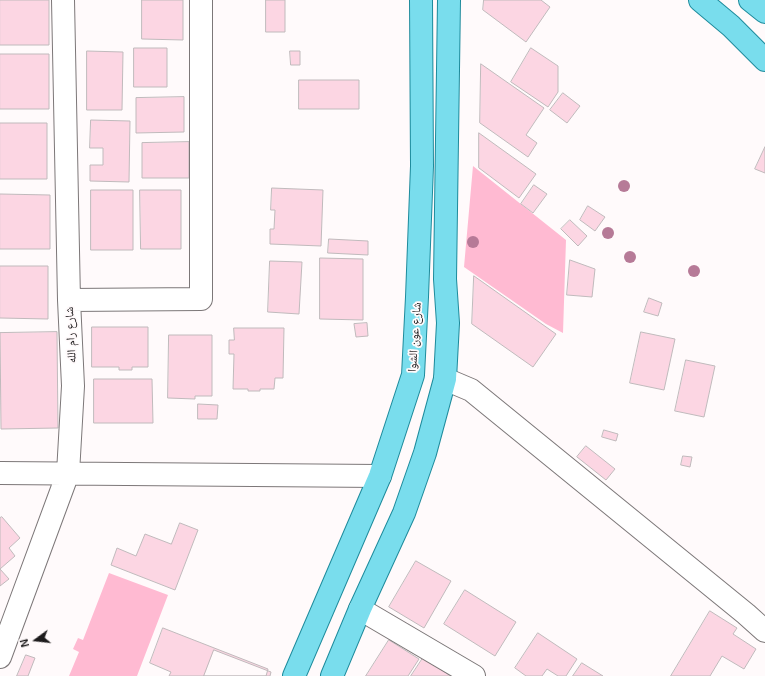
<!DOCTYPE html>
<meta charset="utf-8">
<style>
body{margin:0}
#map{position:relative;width:765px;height:676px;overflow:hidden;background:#fffafb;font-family:Helvetica,sans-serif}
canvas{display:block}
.north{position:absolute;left:16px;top:620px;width:40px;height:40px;-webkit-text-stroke:3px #fffafb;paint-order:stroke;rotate:255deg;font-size:11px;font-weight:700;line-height:16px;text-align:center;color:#1d1b1c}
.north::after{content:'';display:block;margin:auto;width:14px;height:18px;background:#1d1b1c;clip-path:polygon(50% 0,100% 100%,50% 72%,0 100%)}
</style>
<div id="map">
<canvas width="765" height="676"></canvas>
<div class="north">N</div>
</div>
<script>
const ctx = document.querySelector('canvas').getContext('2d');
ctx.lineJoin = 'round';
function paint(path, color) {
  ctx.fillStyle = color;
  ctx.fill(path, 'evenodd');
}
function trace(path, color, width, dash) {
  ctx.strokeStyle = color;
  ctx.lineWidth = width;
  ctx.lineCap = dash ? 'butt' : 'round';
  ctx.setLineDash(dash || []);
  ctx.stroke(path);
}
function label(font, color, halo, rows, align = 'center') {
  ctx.font = font + ' Helvetica,"Noto Naskh Arabic",sans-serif';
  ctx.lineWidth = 3.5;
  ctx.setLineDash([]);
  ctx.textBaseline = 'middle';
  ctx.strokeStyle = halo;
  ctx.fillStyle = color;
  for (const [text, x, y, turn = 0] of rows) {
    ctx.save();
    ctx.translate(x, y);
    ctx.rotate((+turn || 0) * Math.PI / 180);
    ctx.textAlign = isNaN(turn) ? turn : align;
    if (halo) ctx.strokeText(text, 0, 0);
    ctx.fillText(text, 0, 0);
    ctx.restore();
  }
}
paint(new Path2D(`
 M 473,166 L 566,240 L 563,333 L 546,324 L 464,267 Z
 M 109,573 L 168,595 L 137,676 L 69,676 L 79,652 L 73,649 L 78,638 L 83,640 Z`), '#ffbad2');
const building = new Path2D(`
 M 0,0 L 49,0 L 49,45 L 0,45 Z
 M 142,0 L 183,0 L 183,40 L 142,39 Z
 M 266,0 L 285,0 L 285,32 L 266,32 Z
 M 484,0 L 541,0 L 550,7 L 526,42 L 483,10 Z
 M 134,48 L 167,48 L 167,87 L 134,87 Z
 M 531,48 L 558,66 L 558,92 L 548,107 L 511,82 Z
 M 87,51 L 123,52 L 122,110 L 87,110 Z
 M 290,51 L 300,51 L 300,65 L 291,65 Z
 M 0,54 L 49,54 L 49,109 L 0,109 Z
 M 481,64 L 544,108 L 526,135 L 537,143 L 528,157 L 480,123 Z
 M 299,80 L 359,80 L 359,109 L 299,109 Z
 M 563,93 L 580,106 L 567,123 L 550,110 Z
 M 184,97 L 184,132 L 136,133 L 136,98 Z
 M 91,120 L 130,121 L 129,182 L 90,181 L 90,165 L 103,165 L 103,148 L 90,148 Z
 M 0,123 L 47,123 L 47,179 L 0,179 Z
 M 479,133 L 536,174 L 519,198 L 479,168 Z
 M 189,142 L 189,178 L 142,178 L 142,143 Z
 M 765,147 L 765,173 L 755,169 Z
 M 534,185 L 547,194 L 533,213 L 521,204 Z
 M 272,188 L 323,190 L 321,246 L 270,244 L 270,229 L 274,229 L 275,210 L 271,210 Z
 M 91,190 L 133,190 L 133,250 L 91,250 Z
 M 140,190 L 181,190 L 181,249 L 141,249 Z
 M 0,194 L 50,195 L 50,249 L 0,249 Z
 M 588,206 L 605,217 L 595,231 L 580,220 Z
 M 570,220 L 587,236 L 578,246 L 561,229 Z
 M 329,239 L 368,241 L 368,255 L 328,253 Z
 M 320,258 L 363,259 L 363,320 L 320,319 Z
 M 570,260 L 595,269 L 592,297 L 567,295 Z
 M 270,261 L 302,262 L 299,314 L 268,312 Z
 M 0,266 L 48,266 L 48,319 L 0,318 Z
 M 474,276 L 556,334 L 533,367 L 472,324 Z
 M 649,298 L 662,303 L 658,316 L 644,312 Z
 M 367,323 L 368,336 L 356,337 L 354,324 Z
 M 92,327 L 148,327 L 148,367 L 132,367 L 132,370 L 119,370 L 119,367 L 92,367 Z
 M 234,328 L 284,328 L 283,378 L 275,378 L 274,389 L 260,389 L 260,391 L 248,391 L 248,389 L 233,389 L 234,354 L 229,354 L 229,340 L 234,340 Z
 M 57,332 L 58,428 L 1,429 L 0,333 Z
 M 641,332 L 675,339 L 664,390 L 630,383 Z
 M 169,335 L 212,335 L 212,396 L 195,396 L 195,399 L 168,398 Z
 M 686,360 L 715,366 L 704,417 L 675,411 Z
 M 94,379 L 152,379 L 153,423 L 94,423 Z
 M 198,404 L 218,405 L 217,419 L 198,419 Z
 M 604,430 L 618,434 L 616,441 L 602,437 Z
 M 586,446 L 615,469 L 606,480 L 577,457 Z
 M 683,456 L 692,457 L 690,467 L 681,465 Z
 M 2,517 L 20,538 L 9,548 L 15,556 L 0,569 L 9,579 L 0,586 L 0,518 Z
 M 180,523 L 198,530 L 175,590 L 111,565 L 117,548 L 136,556 L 145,534 L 171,544 Z
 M 416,561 L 451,581 L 424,628 L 389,607 Z
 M 465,590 L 516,622 L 495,656 L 444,624 Z
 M 710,611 L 737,628 L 733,634 L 756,649 L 744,669 L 722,656 L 710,676 L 671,676 Z
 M 163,628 L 268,669 L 266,676 L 169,676 L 171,672 L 150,663 Z
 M 538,633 L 577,659 L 566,676 L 558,676 L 547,669 L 542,676 L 526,676 L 515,668 Z
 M 389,640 L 419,659 L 408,676 L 366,676 Z
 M 214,650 L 271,672 L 270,676 L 204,676 Z
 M 26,655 L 35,658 L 28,676 L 17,676 Z
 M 423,658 L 451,676 L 411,676 Z
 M 582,663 L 603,676 L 573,676 Z`);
paint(building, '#fcd6e3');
trace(building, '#c0babc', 1);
const minor = new Path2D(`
 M 69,300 L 201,299 L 201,0
 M 445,379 L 471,390 L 746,614 L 765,631
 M 0,473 L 380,476
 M 360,609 L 474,676
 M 0,657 L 68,473 L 73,386 L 69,300 L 63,0`);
const major = new Path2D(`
 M 700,0 L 731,26 L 765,60
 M 750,0 L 765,12
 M 294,676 L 380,476 L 413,375 L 417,297 L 422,166 L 421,0
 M 332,676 L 360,609 L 404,513 L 425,453 L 445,379 L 448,323 L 445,279 L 449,0`);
trace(minor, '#7c7778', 24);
trace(major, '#1e8b9c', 24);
trace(minor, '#fff', 22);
trace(major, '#79dded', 22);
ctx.fillStyle = '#b67a97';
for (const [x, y] of [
 [624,186],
 [608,233],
 [473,242],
 [630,257],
 [694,271]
]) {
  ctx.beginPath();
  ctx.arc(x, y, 6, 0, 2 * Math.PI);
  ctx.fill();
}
label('12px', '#1d1b1c', '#fffafb', [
 ["شارع رام الله",71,335,-93],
 ["شارع عون الشوا",415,337,-86]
]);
</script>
